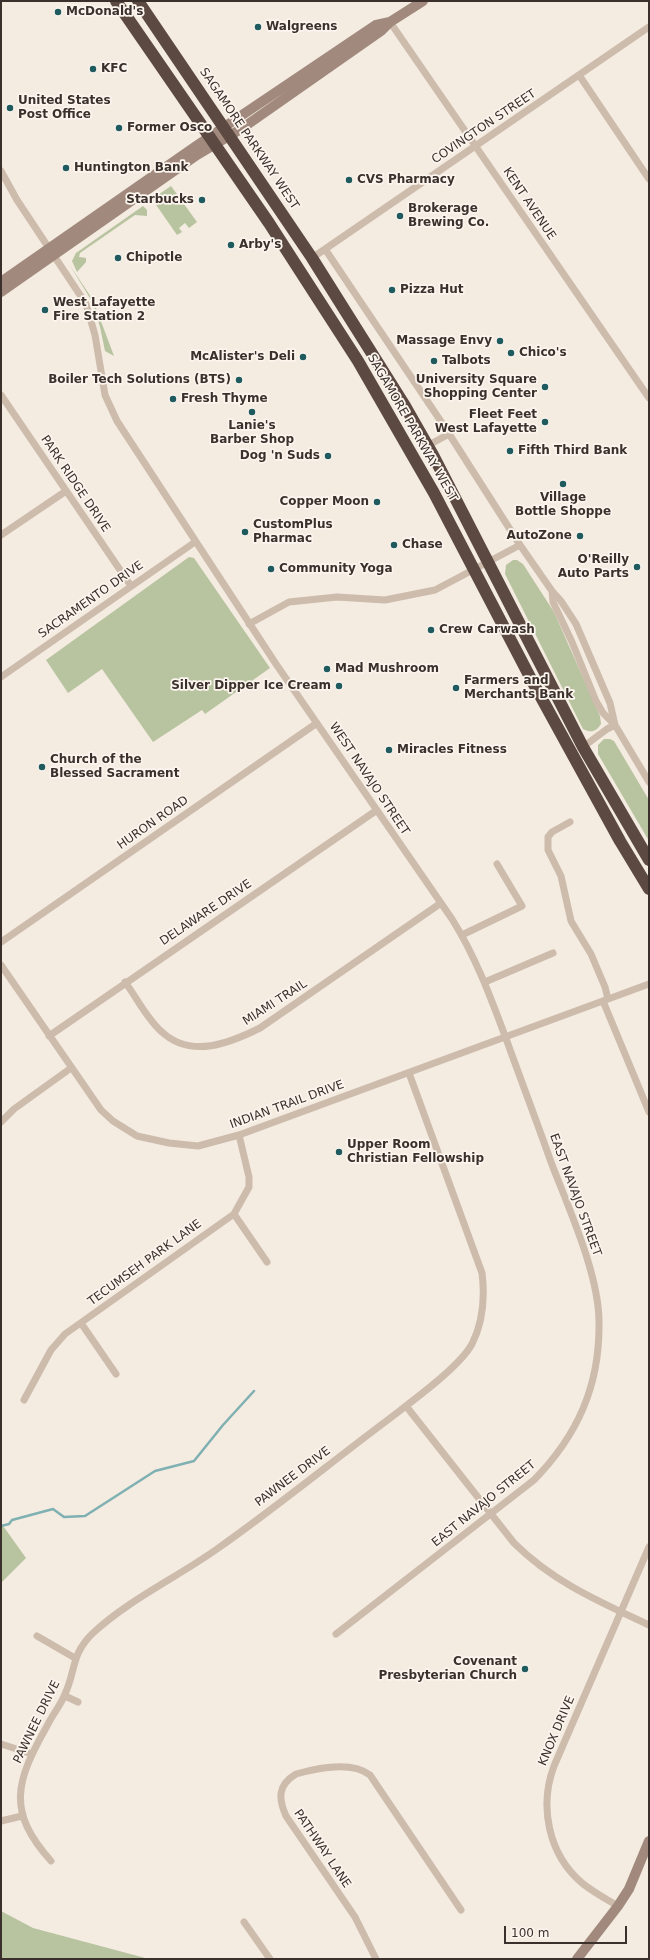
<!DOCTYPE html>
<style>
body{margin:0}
#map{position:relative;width:650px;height:1960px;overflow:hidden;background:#f4ebe1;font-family:"DejaVu Sans",sans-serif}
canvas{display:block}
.frame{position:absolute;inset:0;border:2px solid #3b302b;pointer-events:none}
.scale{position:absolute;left:504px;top:1926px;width:123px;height:18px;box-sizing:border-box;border:2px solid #3b302b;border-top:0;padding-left:5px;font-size:12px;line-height:14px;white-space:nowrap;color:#3b302b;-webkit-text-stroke:3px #fbf5ee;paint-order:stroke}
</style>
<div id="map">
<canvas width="650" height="1960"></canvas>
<div class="frame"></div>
<div class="scale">100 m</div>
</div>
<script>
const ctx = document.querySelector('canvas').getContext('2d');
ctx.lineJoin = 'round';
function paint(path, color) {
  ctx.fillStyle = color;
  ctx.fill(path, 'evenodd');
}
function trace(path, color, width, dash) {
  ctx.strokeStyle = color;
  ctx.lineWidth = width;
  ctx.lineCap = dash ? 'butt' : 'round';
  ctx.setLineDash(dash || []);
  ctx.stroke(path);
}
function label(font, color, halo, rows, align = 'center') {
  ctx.font = font + ' "DejaVu Sans",sans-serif';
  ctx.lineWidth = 3.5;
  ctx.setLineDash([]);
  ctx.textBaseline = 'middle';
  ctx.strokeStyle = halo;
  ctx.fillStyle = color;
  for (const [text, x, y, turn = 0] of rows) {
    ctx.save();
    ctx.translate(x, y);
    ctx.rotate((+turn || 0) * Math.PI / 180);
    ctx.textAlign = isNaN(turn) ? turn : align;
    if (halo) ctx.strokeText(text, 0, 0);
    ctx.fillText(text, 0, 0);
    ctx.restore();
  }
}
paint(new Path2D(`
 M 171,186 L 197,222 L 189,228 L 185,223 L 179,228 L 182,232 L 177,235 L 152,199 Z
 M 143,206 L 147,210 L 147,216 L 135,215 L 80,253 L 79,257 L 86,258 L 86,262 L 77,272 L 72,261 L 76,253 Z
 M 69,264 L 93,300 L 114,356 L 105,351 L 100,327 L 93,303 Z
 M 189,557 L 194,558 L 270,668 L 205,714 L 202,710 L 153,742 L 102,669 L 68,693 L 46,660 Z
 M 513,560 L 517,560 L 523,564 L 554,612 L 600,716 L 601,724 C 596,732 591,733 583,729 L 505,574 L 506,565 Z
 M 604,739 L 610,739 L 614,741 L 649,800 L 649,841 L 598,754 L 598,745 Z
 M 1,1523 L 26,1558 L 1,1583 Z
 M 1,1911 L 33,1928 L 149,1959 L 1,1959 Z`), '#b8c4a0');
trace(new Path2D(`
 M 1,1526 L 9,1524 L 12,1520 L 53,1509 L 64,1517 L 85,1516 L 155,1471 L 194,1461 L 223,1425 L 254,1391`), '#7fb0b2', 2.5);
trace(new Path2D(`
 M 390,22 L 649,398
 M 579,75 L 649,179
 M 1,171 L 17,200 L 86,304 L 95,335 L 105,395 L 117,421 L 276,664 L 452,919 C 477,959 492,1001 508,1044 C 522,1083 537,1122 551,1162 C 568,1207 599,1274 599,1322 C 600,1385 578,1435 534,1480 L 336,1634
 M 325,249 L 444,426 L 520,545 L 552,591 L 561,601 L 576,624 L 610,703 L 615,725
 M 312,258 L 649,27
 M 1,395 L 131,586
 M 427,446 L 449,434
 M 1,535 L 66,491
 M 552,591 L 553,602 L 572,642 L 596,701 L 603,713 L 615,725 L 649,782
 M 249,624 L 289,602 L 337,597 L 385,600 L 435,590 L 520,545
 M 1,677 L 195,542
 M 583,747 L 607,729 L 615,725
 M 570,822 L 552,832 L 548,837 L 548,850 L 561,876 L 571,921 L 591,954 L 605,987 L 608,999
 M 462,935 L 522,906 L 497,864
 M 1,942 L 317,723
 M 1,965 L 101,1110 L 113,1121 L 137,1136 L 169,1143 L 198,1146 L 239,1135 L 649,984
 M 125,982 C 137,998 147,1019 162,1032 C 191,1059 230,1043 260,1028 L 441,903
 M 485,982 L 553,953
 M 603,1001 L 649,1112
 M 49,1036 L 377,810
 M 1,1122 L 14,1109 L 71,1068
 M 234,1214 L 267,1262
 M 81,1323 L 116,1374
 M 24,1400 L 51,1350 L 65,1334 L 234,1214 L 249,1187 L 249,1177 L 239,1135
 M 406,1406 L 514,1543 C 553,1582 600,1602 649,1625
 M 37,1636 L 75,1658
 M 65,1696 L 78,1702
 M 1,1744 L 32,1754
 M 1,1821 L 22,1816
 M 51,1861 C 6,1811 16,1781 47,1726 C 52,1715 61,1705 65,1694 C 76,1670 71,1654 93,1633 C 130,1599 176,1578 217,1549 C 274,1509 329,1464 385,1422 C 408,1404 459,1368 472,1344 C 483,1322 485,1297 482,1273 L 409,1073
 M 618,1906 C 606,1899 593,1892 582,1883 C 548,1854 539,1806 554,1766 L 649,1547
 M 244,1922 L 270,1959
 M 376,1959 L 355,1917 L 286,1816 C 278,1798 278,1785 296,1774 C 317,1768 352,1761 370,1775 L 461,1910`), '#cdbbac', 7);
trace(new Path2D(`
 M 1,282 L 196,146 L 376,25 L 390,22
 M 1,292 L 197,155 L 241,129 L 381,31 L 390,22 L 423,1
 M 577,1959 L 618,1906 L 629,1889 L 649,1841`), '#a18a7d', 10);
trace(new Path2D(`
 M 116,1 L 269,223 L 358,361 L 434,493 L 531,679 L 620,841 L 649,889
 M 138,1 L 312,258 L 405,406 L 433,455 L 583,747 L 649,860`), '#5c4a42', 12);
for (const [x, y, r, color] of [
 [58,12,4,"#1f5a5e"],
 [258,27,4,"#1f5a5e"],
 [93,69,4,"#1f5a5e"],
 [10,108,4,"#1f5a5e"],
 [119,128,4,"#1f5a5e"],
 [66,168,4,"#1f5a5e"],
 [349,180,4,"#1f5a5e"],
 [202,200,4,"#1f5a5e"],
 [400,216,4,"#1f5a5e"],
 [231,245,4,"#1f5a5e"],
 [118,258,4,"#1f5a5e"],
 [392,290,4,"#1f5a5e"],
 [45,310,4,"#1f5a5e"],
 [500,341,4,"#1f5a5e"],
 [511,353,4,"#1f5a5e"],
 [303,357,4,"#1f5a5e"],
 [434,361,4,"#1f5a5e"],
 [239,380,4,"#1f5a5e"],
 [545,387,4,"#1f5a5e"],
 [173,399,4,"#1f5a5e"],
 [252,412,4,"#1f5a5e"],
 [545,422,4,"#1f5a5e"],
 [510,451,4,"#1f5a5e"],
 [328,456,4,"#1f5a5e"],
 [563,484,4,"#1f5a5e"],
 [377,502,4,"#1f5a5e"],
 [245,532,4,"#1f5a5e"],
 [580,536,4,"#1f5a5e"],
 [394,545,4,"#1f5a5e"],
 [637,567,4,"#1f5a5e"],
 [271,569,4,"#1f5a5e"],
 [431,630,4,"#1f5a5e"],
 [327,669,4,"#1f5a5e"],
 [339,686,4,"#1f5a5e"],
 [456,688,4,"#1f5a5e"],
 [389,750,4,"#1f5a5e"],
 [42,767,4,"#1f5a5e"],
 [339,1152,4,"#1f5a5e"],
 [525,1669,4,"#1f5a5e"]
]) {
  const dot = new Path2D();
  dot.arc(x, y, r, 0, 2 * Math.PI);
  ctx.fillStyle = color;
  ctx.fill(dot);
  trace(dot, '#fbf5ee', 1.5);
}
label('bold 12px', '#3b302b', '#fbf5ee', [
 ["McDonald's",66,12],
 ["Walgreens",266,27],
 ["KFC",101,69],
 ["United States",18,101],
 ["Post Office",18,115],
 ["Former Osco",127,128],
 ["Huntington Bank",74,168],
 ["CVS Pharmacy",357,180],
 ["Starbucks",194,200,"right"],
 ["Brokerage",408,209],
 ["Brewing Co.",408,223],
 ["Arby's",239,245],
 ["Chipotle",126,258],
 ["Pizza Hut",400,290],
 ["West Lafayette",53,303],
 ["Fire Station 2",53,317],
 ["Massage Envy",492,341,"right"],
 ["Chico's",519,353],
 ["McAlister's Deli",295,357,"right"],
 ["Talbots",442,361],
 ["Boiler Tech Solutions (BTS)",231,380,"right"],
 ["University Square",537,380,"right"],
 ["Shopping Center",537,394,"right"],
 ["Fresh Thyme",181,399],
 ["Fleet Feet",537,415,"right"],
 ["West Lafayette",537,429,"right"],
 ["Lanie's",252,426,"center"],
 ["Barber Shop",252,440,"center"],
 ["Fifth Third Bank",518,451],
 ["Dog 'n Suds",320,456,"right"],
 ["Village",563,498,"center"],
 ["Bottle Shoppe",563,512,"center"],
 ["Copper Moon",369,502,"right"],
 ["CustomPlus",253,525],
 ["Pharmac",253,539],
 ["AutoZone",572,536,"right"],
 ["Chase",402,545],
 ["O'Reilly",629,560,"right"],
 ["Auto Parts",629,574,"right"],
 ["Community Yoga",279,569],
 ["Crew Carwash",439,630],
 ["Mad Mushroom",335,669],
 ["Farmers and",464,681],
 ["Merchants Bank",464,695],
 ["Silver Dipper Ice Cream",331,686,"right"],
 ["Miracles Fitness",397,750],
 ["Church of the",50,760],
 ["Blessed Sacrament",50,774],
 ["Upper Room",347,1145],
 ["Christian Fellowship",347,1159],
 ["Covenant",517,1662,"right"],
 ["Presbyterian Church",517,1676,"right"]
], 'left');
label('12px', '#3b302b', '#fbf5ee', [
 ["COVINGTON STREET",484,127,-34],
 ["SAGAMORE PARKWAY WEST",249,139,56],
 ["KENT AVENUE",529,204,56],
 ["SAGAMORE PARKWAY WEST",412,428,60],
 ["PARK RIDGE DRIVE",75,484,56],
 ["SACRAMENTO DRIVE",91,600,-35],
 ["WEST NAVAJO STREET",369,779,56],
 ["HURON ROAD",153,823,-35],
 ["DELAWARE DRIVE",206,913,-34],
 ["MIAMI TRAIL",275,1003,-33],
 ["INDIAN TRAIL DRIVE",287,1105,-20],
 ["EAST NAVAJO STREET",575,1195,70],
 ["TECUMSEH PARK LANE",145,1263,-36],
 ["PAWNEE DRIVE",293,1477,-37],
 ["EAST NAVAJO STREET",484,1504,-39],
 ["PAWNEE DRIVE",37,1722,-64],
 ["KNOX DRIVE",557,1731,-67],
 ["PATHWAY LANE",322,1849,56]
]);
</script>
